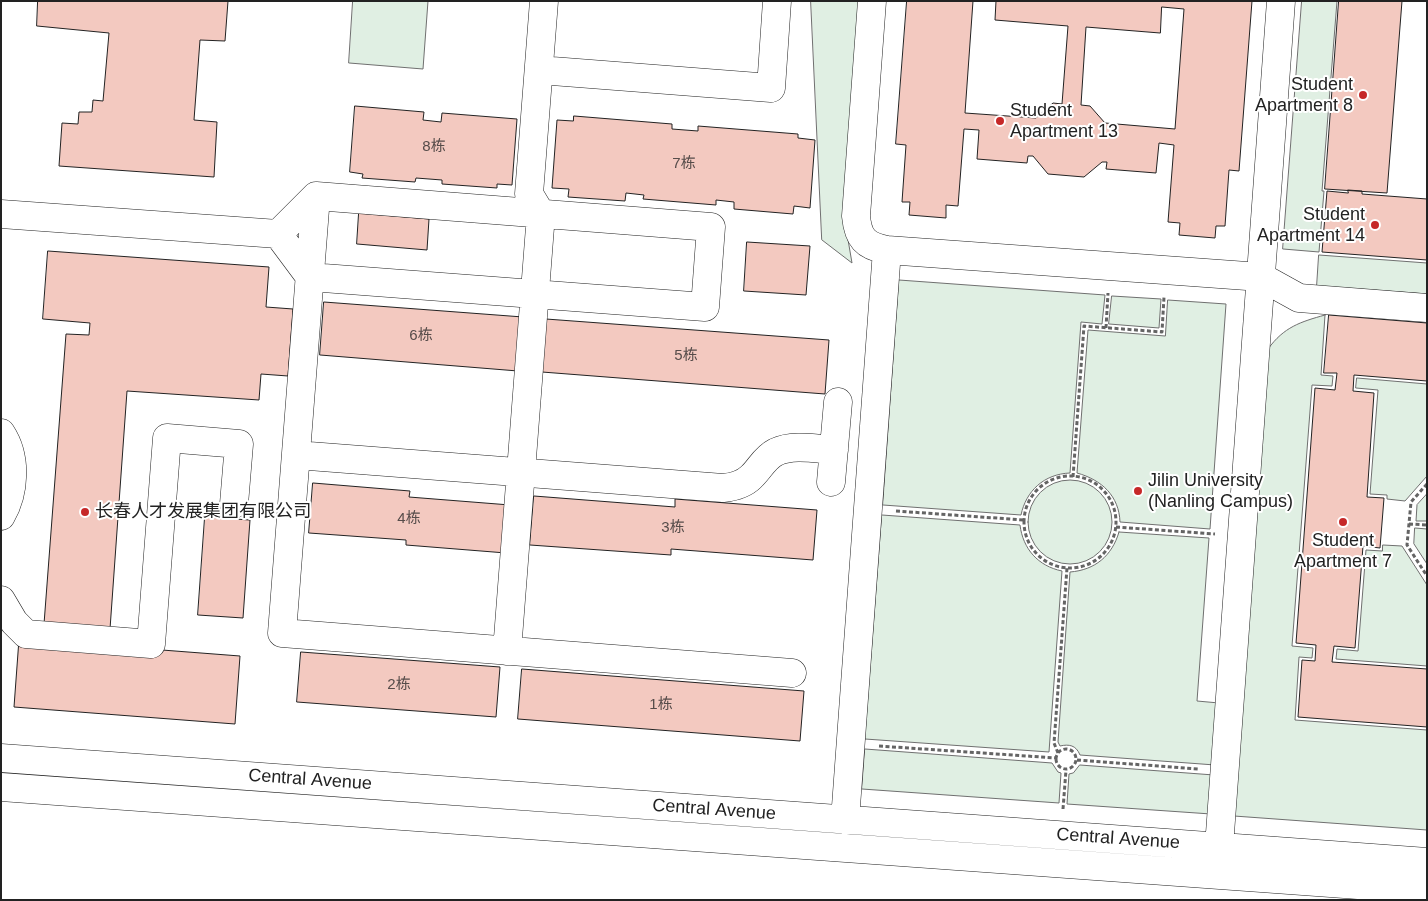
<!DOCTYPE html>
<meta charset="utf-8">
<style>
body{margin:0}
#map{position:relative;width:1428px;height:901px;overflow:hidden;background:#fff;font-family:Arial,sans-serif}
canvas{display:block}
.frame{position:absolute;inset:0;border:2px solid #222;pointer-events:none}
</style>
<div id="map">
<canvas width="1428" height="901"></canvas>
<div class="frame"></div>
</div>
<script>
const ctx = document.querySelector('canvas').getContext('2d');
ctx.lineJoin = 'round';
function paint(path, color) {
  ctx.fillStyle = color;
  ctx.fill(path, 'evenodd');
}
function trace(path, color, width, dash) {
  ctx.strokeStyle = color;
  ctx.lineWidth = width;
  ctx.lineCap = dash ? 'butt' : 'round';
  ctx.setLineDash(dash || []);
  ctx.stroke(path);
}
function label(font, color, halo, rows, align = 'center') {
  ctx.font = font + ' Arial,"Noto Sans SC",sans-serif';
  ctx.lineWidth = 4;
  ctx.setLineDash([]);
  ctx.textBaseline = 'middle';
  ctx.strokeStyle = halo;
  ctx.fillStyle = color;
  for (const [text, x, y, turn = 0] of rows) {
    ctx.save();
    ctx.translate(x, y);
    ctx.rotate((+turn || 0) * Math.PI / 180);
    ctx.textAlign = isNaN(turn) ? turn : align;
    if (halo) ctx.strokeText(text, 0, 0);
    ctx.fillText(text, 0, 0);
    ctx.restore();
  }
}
const green = new Path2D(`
 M 353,1 L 428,1 L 423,69 L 349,63 Z
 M 811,1 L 860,1 L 845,222 L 852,263 L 822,240 Z
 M 1302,1 L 1337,1 L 1322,191 L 1324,191 L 1319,252 L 1283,249 Z
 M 1319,255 L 1427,263 L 1427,294 L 1317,286 Z
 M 899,280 L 1105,295 L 1102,324 L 1081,322 L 1070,473 C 1044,474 1026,491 1021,515 L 883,505 Z
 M 1112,296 L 1161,299 L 1159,328 L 1109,324 Z
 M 1168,300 L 1226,304 L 1210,529 L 1120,522 C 1119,496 1102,480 1077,473 L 1088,330 L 1165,336 Z
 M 1325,315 L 1321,375 L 1333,376 L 1332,386 L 1312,385 L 1292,646 L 1313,648 L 1312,658 L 1299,657 L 1295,720 L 1427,730 L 1427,830 L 1234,816 L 1268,349 C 1284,327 1300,322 1325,315 Z
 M 1357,378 L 1427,384 L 1427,476 L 1405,501 L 1387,499 L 1387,495 L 1370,494 L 1378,390 L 1356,388 Z
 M1028 522a42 42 0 1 1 84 0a42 42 0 1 1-84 0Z
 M 1427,494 L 1427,521 L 1416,521 L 1417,505 Z
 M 882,515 L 1020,525 C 1023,549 1038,566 1062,571 L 1049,752 L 865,739 Z
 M 1415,528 L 1427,529 L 1427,564 L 1414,544 Z
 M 1119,532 L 1209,538 L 1197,701 L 1219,703 L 1215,765 L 1080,755 C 1076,745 1069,744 1060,746 L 1058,742 L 1070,572 C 1095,570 1112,556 1119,532 Z
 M 1383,545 L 1402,546 L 1427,585 L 1427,666 L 1336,659 L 1337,649 L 1358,651 L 1366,550 L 1382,551 Z
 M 865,749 L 1052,763 L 1058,772 L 1061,773 L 1059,803 L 862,789 Z
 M 1080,765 L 1214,775 L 1211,814 L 1067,804 L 1069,774 L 1073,773 Z`);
paint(green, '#e0efe3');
trace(green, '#6f6f6f', 1);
const building = new Path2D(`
 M 38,1 L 228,1 L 225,41 L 200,40 L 194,120 L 217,122 L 214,177 L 59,166 L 62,123 L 78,124 L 79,112 L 92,112 L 93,100 L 103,101 L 109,33 L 37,26 Z
 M 907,1 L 973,1 L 965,113 L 1036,118 L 1053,103 L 1062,104 L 1068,26 L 995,20 L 996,1 L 1252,1 L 1239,171 L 1229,170 L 1225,226 L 1216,226 L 1215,238 L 1179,235 L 1180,223 L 1168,222 L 1174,145 L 1159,143 L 1156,173 L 1106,169 L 1107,162 L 1102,162 L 1084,177 L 1048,174 L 1033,156 L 1028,156 L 1027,163 L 977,159 L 979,130 L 964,129 L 958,206 L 946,205 L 946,218 L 909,215 L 910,202 L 902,202 L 906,145 L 896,144 ZM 1162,7 L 1184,9 L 1175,129 L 1105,123 L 1090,106 L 1081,105 L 1086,27 L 1160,33 Z
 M 1339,1 L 1402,1 L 1387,193 L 1325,189 Z
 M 355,106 L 424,112 L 423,120 L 441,122 L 442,113 L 517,119 L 512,185 L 497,184 L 497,188 L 442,184 L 442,180 L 416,178 L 415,182 L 362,178 L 363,174 L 350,172 Z
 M 574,116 L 672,124 L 672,129 L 698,131 L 698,126 L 798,134 L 798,138 L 815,140 L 810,208 L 794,206 L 793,214 L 734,209 L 734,202 L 716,200 L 716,205 L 643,199 L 644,195 L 626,193 L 625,201 L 568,197 L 569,189 L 552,188 L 557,120 L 573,121 Z
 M 1348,190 L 1362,191 L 1362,194 L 1427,199 L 1427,260 L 1322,252 L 1327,191 L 1348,193 Z
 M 359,213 L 429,219 L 427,250 L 357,244 Z
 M 747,242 L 810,246 L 806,295 L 744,291 Z
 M 48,251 L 269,267 L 266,307 L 293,309 L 288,376 L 261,374 L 259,400 L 127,391 L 110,629 L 84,644 L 240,656 L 235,724 L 14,707 L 19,639 L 44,624 L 66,334 L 89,335 L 90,323 L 43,319 Z
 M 324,302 L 523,317 L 518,371 L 320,355 Z
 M 1329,315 L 1427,323 L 1427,381 L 1354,375 L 1353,391 L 1374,393 L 1367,497 L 1384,498 L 1380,548 L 1363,546 L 1355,648 L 1334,646 L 1332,662 L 1427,669 L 1427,727 L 1298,717 L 1302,660 L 1315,661 L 1316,645 L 1296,643 L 1315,388 L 1335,390 L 1337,373 L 1324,373 Z
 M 546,319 L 829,340 L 825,394 L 542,372 Z
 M 313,483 L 410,491 L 409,497 L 510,505 L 506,553 L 406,545 L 406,540 L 309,533 Z
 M 534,496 L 675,507 L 675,499 L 817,510 L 813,560 L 671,549 L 671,555 L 530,545 Z
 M 205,517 L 250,520 L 243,618 L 198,615 Z
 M 301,652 L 500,667 L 496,717 L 297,702 Z
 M 522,669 L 804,691 L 800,741 L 518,719 Z`);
paint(building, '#f3c9c0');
trace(building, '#222', 1);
const minor = new Path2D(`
 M 872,1 L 856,216 C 858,238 865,246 887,250 L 1261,277 L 1299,298 L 1427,308
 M 539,70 L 771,88 L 777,1
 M 316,196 L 711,227 L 705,307 L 310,277 L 278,234 Z
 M 316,196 L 282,633 L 792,673
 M 1,214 L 278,234
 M 1,433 C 17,457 15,492 1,516
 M 296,455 L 723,488 C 733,487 744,484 751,477 C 760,469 764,458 776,452 C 793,444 816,449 834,450
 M 831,482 L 838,402
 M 1,600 L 14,622 L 26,634 L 151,644 L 167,438 L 239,444 L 234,504
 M 507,651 L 541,214 L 529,194 L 544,1
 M 1,758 L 1427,862
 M 1,787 L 1427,890
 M 845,820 L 887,250
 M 1219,847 L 1281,1`);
trace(minor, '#222', 29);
trace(new Path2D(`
 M 1106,328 L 1108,293
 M1024 522a46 46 0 1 1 92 0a46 46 0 1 1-92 0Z
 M 1073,477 L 1084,326 L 1162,332 L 1164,297
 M 1427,484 L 1411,502 L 1407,545 L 1427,576
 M 896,511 L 1024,520
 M 1409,524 L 1427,525
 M 1116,527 L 1215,534
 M 879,746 L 1056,758
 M1056 759a10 10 0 1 1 20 0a10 10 0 1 1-20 0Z
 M 1058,753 L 1054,743 L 1067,568
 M 1077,760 L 1198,769
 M 1063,809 L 1066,770`), '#646464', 3, [4, 2.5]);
trace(minor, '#fff', 28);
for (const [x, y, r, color] of [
 [1363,95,5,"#c62828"],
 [1000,121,5,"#c62828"],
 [1375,225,5,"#c62828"],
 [1138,491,5,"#c62828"],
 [85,512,5,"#c62828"],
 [1343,522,5,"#c62828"]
]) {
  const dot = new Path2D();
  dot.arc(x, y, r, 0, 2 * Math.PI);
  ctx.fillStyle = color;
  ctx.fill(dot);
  trace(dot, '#fff', 2);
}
label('15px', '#564c4a', null, [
 ["8栋",434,147],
 ["7栋",684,164],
 ["6栋",421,336],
 ["5栋",686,356],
 ["4栋",409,519],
 ["3栋",673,528],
 ["2栋",399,685],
 ["1栋",661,705]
]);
label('18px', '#222', '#fff', [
 ["Student",1353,85,"right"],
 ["Apartment 8",1353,106,"right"],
 ["Student",1010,111],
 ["Apartment 13",1010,132],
 ["Student",1365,215,"right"],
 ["Apartment 14",1365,236,"right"],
 ["Jilin University",1148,481],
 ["(Nanling Campus)",1148,502],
 ["长春人才发展集团有限公司",95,512],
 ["Student",1343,541,"center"],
 ["Apartment 7",1343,562,"center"]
], 'left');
label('18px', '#222', '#fff', [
 ["Central Avenue",310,780,4],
 ["Central Avenue",714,810,4],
 ["Central Avenue",1118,839,4]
]);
</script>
